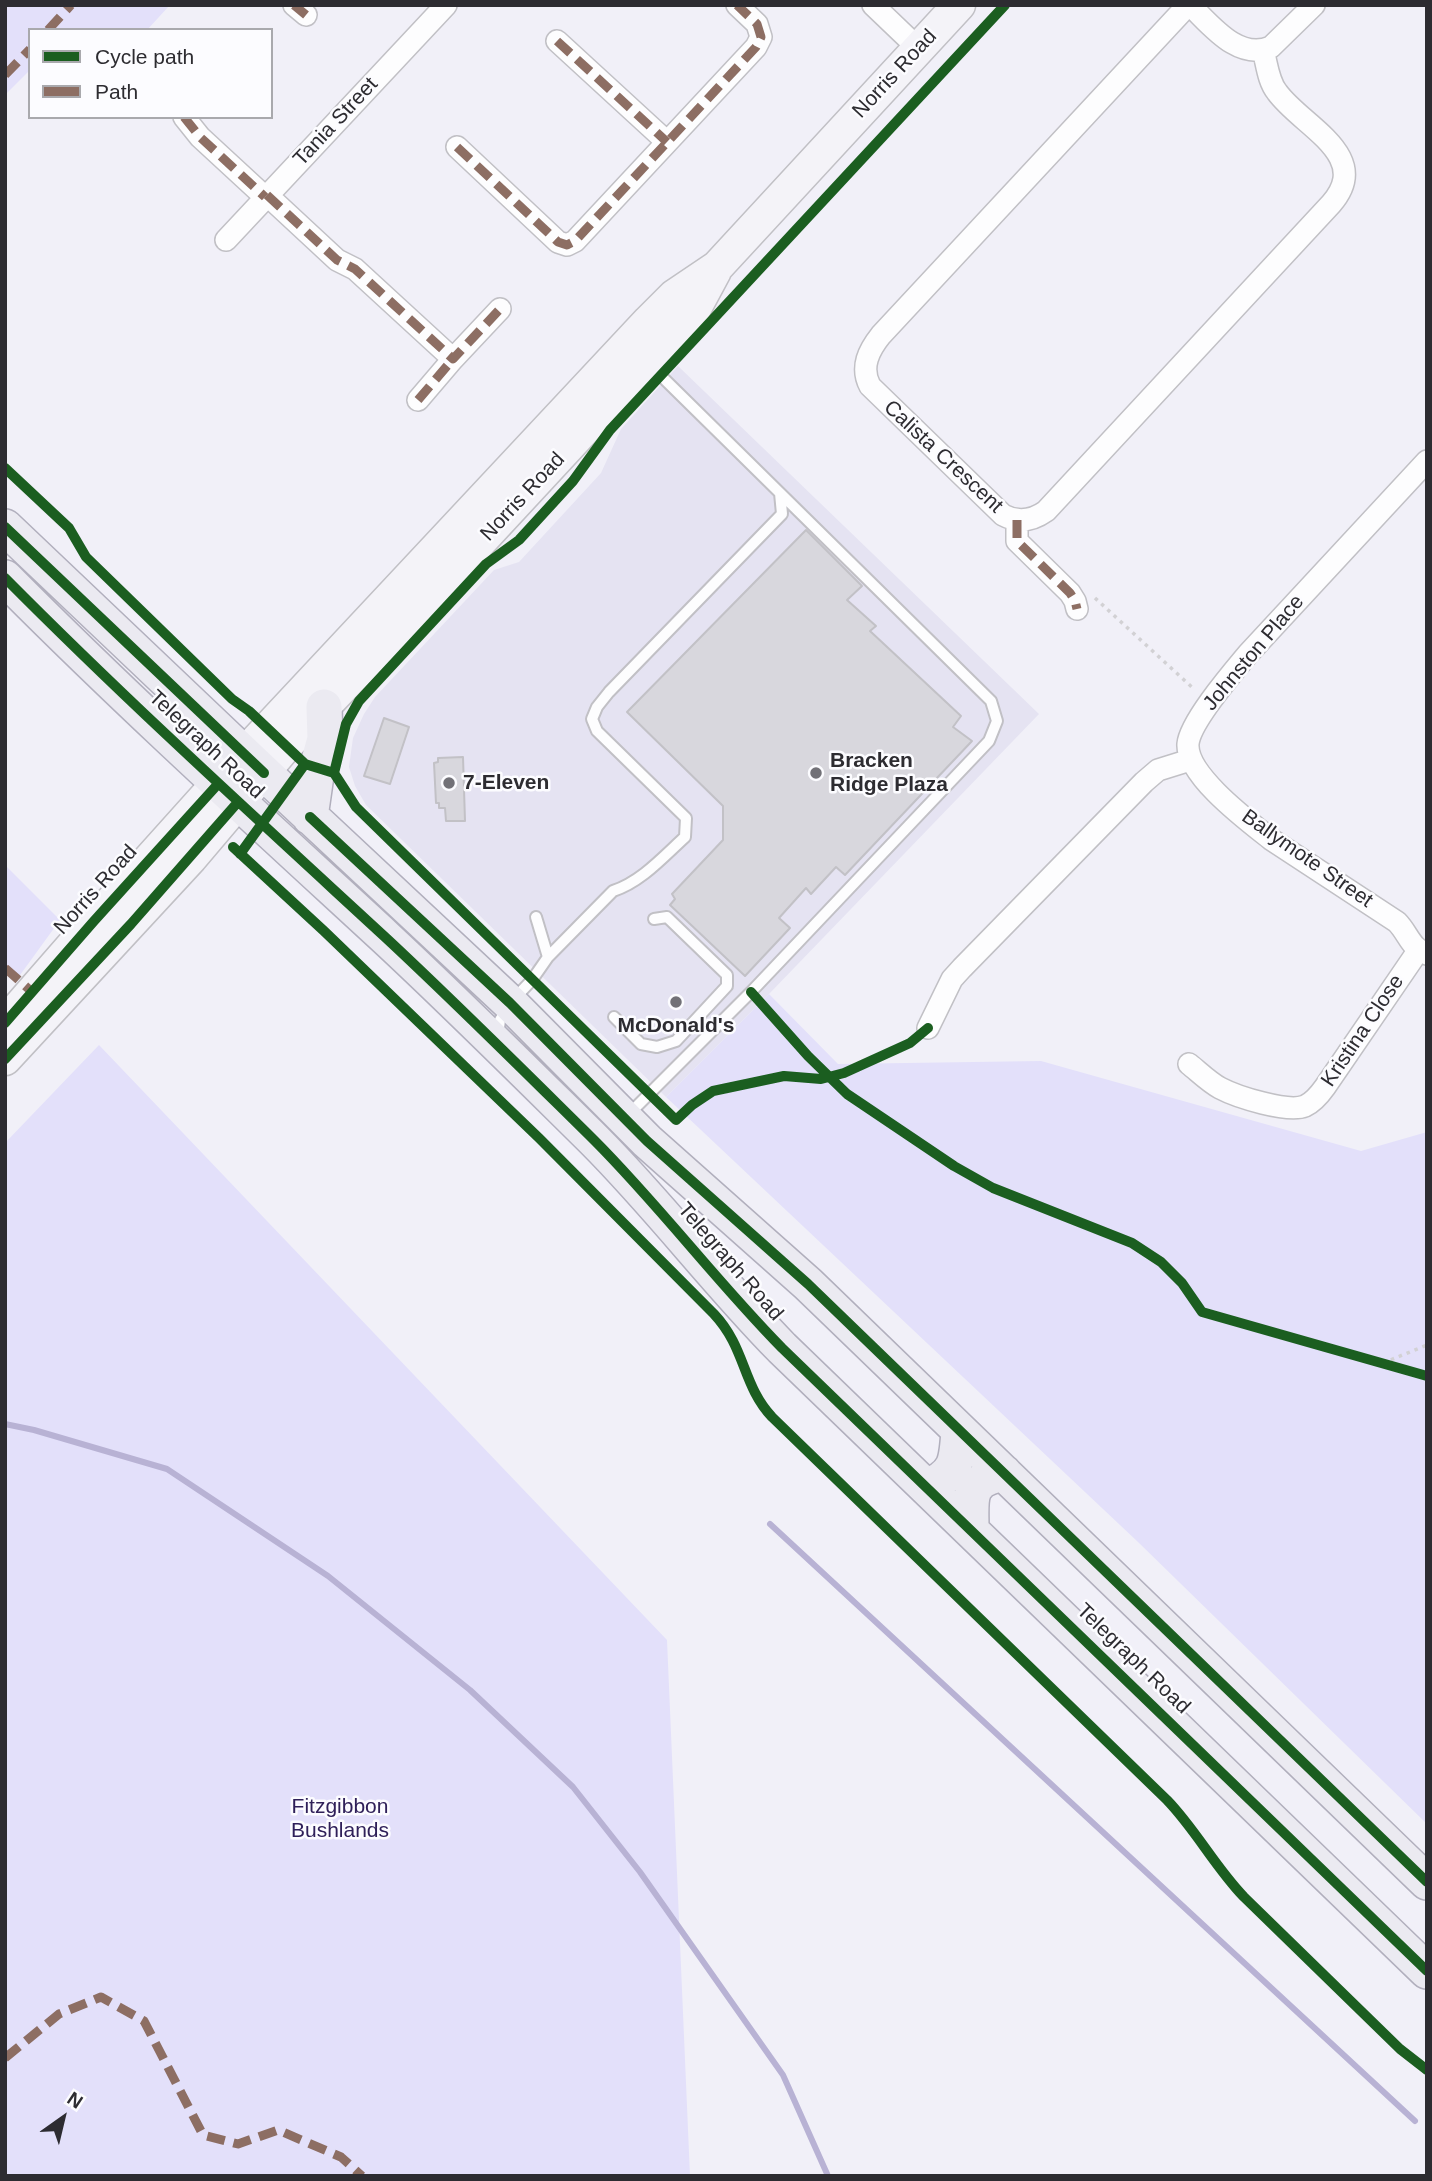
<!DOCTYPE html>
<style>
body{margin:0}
#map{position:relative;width:1432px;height:2181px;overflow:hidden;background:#f1f0f8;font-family:Arial,sans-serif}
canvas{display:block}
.frame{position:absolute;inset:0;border:7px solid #2d2c31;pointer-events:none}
.legend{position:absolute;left:28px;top:28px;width:245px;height:91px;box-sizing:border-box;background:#fcfcff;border:2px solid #a9a9ad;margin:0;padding:9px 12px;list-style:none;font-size:21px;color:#2d2c31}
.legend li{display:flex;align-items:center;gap:14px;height:35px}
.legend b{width:35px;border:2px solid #a9a9ad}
.north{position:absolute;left:28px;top:2083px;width:70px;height:70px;-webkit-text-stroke:5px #fcfcff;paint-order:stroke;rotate:34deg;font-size:19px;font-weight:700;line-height:28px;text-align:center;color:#2d2c31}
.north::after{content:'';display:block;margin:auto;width:24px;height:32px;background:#2d2c31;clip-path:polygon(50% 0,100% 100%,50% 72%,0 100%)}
</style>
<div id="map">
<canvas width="1432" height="2181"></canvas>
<div class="frame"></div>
<ul class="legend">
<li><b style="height:9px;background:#1b5e20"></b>Cycle path</li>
<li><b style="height:9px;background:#8d6e63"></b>Path</li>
</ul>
<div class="north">N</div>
</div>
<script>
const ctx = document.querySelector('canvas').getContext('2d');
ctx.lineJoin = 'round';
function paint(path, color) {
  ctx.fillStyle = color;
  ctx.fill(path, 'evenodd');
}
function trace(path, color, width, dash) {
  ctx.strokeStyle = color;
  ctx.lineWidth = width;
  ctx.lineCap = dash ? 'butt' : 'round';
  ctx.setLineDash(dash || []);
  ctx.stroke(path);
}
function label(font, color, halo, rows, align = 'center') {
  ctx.font = font + ' Arial,sans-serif';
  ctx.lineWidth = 5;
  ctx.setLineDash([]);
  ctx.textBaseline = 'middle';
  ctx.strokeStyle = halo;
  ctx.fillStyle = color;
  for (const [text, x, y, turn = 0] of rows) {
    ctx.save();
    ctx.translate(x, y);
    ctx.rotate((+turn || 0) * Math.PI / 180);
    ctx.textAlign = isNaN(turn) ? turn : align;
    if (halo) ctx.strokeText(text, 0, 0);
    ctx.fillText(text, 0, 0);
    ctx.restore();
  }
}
paint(new Path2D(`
 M 678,366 L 1039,714 L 769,994 L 666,1097 L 366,805 L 355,786 L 349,767 L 353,738 L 364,714 L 375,697 L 494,570 L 519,562 L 601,473 L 621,429 Z`), '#e5e3f2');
paint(new Path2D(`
 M 5,5 L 170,5 L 147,30 L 30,30 L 30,73 L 28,72 L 5,95 Z
 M 5,865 L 60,920 L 15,982 L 5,973 Z
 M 769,994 L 838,1064 L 1041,1061 L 1361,1151 L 1427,1132 L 1427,1824 L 1138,1542 L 666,1097 Z
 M 99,1045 L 667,1640 L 690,2176 L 5,2176 L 5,1143 Z`), '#e3e0fa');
trace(new Path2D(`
 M 5,1424 L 34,1430 L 167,1469 L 328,1576 L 470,1690 L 573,1787 L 640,1872 L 783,2075 L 828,2176
 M 770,1524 L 1415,2121`), '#b8b2d4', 6);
const building = new Path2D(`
 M 806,530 L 862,586 L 847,600 L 876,626 L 870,631 L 961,716 L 953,727 L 972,741 L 845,875 L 836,867 L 811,894 L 806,888 L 779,918 L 790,928 L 745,976 L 670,905 L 675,899 L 672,894 L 723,840 L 723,806 L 627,712 Z
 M 384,718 L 409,727 L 390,784 L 364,776 Z
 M 463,757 L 465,821 L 446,821 L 445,808 L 439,808 L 439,803 L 436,803 L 434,763 L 438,762 L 438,758 Z`);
paint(building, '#d8d7dd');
trace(building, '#c2c1c6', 2);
const lane = new Path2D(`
 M 536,917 L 548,957
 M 614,1017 L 641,1044 L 657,1047 L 676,1041 L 727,986 L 727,975 L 667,917 L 654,919
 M 498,1036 L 500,1020 L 510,1003 L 532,980 L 548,957 L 613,891 C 641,882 663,857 685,837 L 686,818 L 597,731 L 592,719 L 597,707 L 609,692 L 782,514 L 780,493 L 649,364
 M 627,1116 L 751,992 L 989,741 L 997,721 L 991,701 L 780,493`);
const street = new Path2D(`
 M 294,5 L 306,15
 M 873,5 L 919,49
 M 1188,5 L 881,335 C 869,350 860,367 870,386 L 1003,515 C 1018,523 1032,521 1046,511 L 1331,204 C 1374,155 1301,126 1277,92 C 1268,81 1267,64 1263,50
 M 1190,5 C 1211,25 1238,61 1271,47 L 1314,5
 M 557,41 L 667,142
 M 184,117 L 200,137 L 265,197
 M 457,147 L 558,242 L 567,245 L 575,241 L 756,47 L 761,37 L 757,24 L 737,5
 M 267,195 L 337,260 L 355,269 L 453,359 L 500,309
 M 226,240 L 446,5
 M 418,400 L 453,359
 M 1427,461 L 1248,654 C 1233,672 1190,722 1188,744 C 1186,775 1248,821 1272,840 L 1397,922 C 1408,933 1411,949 1427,954
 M 1017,520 L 1017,541 L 1070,593 L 1075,601 L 1077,609
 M 928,1028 L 952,979 L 962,968 L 1144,782 L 1158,770 L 1190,760
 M 1189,1064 C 1199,1072 1209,1082 1220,1088 C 1237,1097 1288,1113 1305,1106 C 1314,1102 1320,1094 1325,1087 L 1418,951`);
const secondary = new Path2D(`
 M 5,1023 L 94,921 L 244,754 L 649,321 L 674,296 L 717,267 L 959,5
 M 5,1059 L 191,858 L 286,746 L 414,613 L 693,312 L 715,271`);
const primary = new Path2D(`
 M 5,527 L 264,773 L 510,1003 L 647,1141 L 808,1284 L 1427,1882
 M 5,578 C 128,702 257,819 385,937 C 456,1003 525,1072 594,1140 C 660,1206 716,1281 782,1348 L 1427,1971
 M 310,817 L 317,768 L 325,739 L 324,707
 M 927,1487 C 957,1474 957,1461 959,1430
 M 971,1529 C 971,1496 966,1481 1004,1473`);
trace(lane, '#c1c0c5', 14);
trace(street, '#c1c0c5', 24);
trace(secondary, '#c1c0c5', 35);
trace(primary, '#b1afbd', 38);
trace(new Path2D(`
 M 1095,598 L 1195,690
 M 1383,1363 L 1427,1345`), '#d2d1d4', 3.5, [3.5, 5]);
trace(lane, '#fdfdfe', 10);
trace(street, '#fdfdfe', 21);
trace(secondary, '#f4f3f8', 32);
trace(primary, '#ebeaf1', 35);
trace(new Path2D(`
 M 294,5 L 306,15
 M 48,30 L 71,5
 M 557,41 L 667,142
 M 5,75 L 30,49
 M 184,117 L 200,137 L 265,197
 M 457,147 L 558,242 L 567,245 L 575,241 L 756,47 L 761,37 L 757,24 L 737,5
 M 267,195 L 337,260 L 355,269 L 453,359 L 500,309
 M 418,400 L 453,359
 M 1017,520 L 1017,541 L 1070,593 L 1075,601 L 1077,609
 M 5,968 L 32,992
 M 5,2058 L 59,2014 L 101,1997 L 144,2021 L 203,2135 L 238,2144 L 278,2130 L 341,2157 L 362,2176`), '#8d6e63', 9, [18, 9]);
trace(new Path2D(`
 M 5,468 L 69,528 L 86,557 L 232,699 L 249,711 L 305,764 L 334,773 L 356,807 L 676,1120 L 692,1105 L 713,1091 L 784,1076 L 821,1079 L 844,1073 L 910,1043 L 928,1028
 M 5,527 L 264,773
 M 5,578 C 128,702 257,819 385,937 C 456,1003 525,1072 594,1140 C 660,1206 716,1281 782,1348 L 1427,1971
 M 334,773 L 346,724 L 359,701 L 486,564 L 519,540 L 573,481 L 610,430 L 1005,5
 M 310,817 L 510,1003 L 647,1141 L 808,1284 L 1427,1882
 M 233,847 L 324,931 L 539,1138 L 714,1314 C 746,1348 742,1385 772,1417 L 1167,1800 C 1196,1830 1215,1867 1244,1897 L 1400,2049 L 1427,2070
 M 240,854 L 305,764
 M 751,992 L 808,1056 L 847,1094 L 954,1166 L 993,1188 L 1132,1243 L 1161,1262 L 1182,1283 L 1202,1312 L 1427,1376
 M 5,1023 L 94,921 L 218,784
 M 5,1059 L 131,924 L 238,802`), '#1b5e20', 10);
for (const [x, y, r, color] of [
 [816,773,7,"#727177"],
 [449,783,7,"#727177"],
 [676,1002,7,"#727177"]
]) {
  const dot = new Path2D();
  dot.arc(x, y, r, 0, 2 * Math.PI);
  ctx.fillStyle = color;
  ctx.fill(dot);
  trace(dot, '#fcfcff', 2.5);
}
label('21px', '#2d2c31', '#fcfcff', [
 ["Norris Road",895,74,-47],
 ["Tania Street",336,122,-47],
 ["Calista Crescent",943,457,43],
 ["Norris Road",523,497,-47],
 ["Johnston Place",1254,653,-50],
 ["Telegraph Road",206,745,43],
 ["Ballymote Street",1307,859,35],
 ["Norris Road",96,890,-48],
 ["Kristina Close",1363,1031,-56],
 ["Telegraph Road",730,1262,49],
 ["Telegraph Road",1133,1659,44]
]);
label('bold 21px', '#2d2c31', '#fcfcff', [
 ["Bracken",830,761],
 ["Ridge Plaza",830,785],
 ["7-Eleven",463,783],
 ["McDonald's",676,1026,"center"]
], 'left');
label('21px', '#2f2059', '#fcfcff', [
 ["Fitzgibbon",340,1807],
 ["Bushlands",340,1831]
]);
</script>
